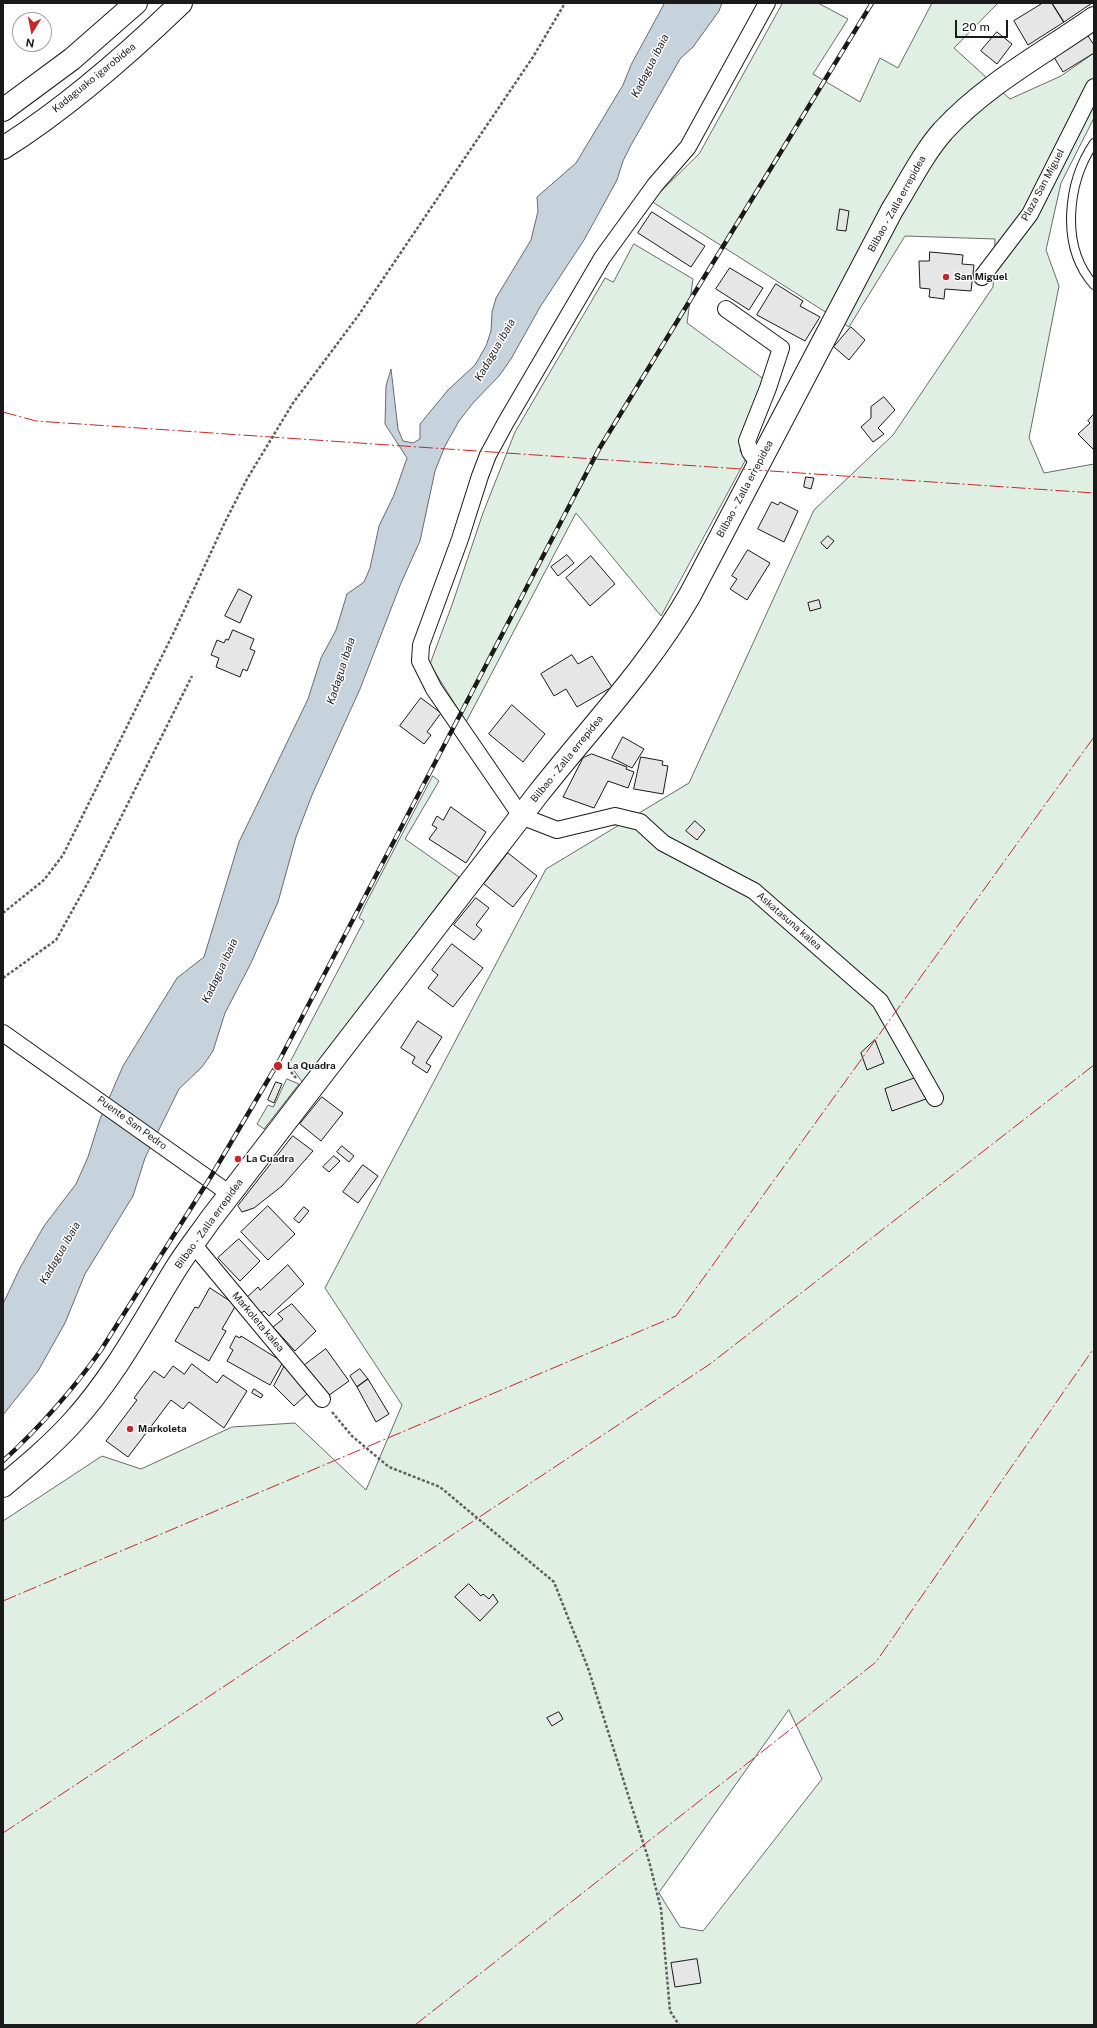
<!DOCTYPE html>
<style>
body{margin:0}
#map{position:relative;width:1097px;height:2028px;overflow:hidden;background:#fff;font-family:"Public Sans",sans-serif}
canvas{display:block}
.frame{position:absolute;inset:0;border:4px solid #1a1a1a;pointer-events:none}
.north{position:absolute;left:12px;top:12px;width:40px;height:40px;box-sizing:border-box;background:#fff;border:1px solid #a3a3a3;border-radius:50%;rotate:190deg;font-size:11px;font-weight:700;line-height:16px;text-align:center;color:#1a1a1a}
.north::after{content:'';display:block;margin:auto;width:14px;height:18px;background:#c62828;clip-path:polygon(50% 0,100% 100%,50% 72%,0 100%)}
.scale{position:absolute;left:955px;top:20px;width:53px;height:18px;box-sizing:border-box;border:2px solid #1a1a1a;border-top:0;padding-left:5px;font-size:12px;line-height:14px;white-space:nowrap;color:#1a1a1a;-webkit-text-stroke:3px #fff;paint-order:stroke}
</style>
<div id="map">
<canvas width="1097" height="2028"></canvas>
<div class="frame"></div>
<div class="north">N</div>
<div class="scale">20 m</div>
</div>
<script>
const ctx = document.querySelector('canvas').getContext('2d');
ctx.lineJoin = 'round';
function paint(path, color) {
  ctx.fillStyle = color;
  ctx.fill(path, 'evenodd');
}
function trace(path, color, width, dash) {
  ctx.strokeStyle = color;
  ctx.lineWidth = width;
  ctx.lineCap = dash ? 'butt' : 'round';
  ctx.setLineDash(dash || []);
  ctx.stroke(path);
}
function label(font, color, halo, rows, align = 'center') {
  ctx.font = font + ' "Public Sans",sans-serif';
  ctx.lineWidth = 3;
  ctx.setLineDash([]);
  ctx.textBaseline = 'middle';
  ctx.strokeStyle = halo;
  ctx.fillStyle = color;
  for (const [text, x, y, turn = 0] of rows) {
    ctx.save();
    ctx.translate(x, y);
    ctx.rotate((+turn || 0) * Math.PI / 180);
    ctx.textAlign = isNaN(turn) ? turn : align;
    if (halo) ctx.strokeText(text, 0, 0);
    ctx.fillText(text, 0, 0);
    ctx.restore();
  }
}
const green = new Path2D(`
 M 783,3 L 818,3 L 848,19 L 813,74 L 860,102 L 880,58 L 898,68 L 932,3 L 998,3 L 954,48 L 1010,99 L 1061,76 L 1094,53 L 1094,118 L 1061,183 L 1046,250 L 1059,286 L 1029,438 L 1044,473 L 1094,464 L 1094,2025 L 3,2025 L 3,1521 L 102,1456 L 141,1469 L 232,1427 L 295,1423 L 366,1490 L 402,1405 L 325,1288 L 546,869 L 689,783 L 814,510 L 893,435 L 993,287 L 995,239 L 905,236 L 849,327 L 651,201 L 699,154 ZM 789,1710 L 822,1779 L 703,1931 L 680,1927 L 659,1893 Z
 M 634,244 L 693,279 L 687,323 L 765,380 L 744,426 L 740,451 L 746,459 L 661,616 L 576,513 L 466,722 L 430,664 L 452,605 L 483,513 L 515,432 L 605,278 L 613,282 Z
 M 433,776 L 439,781 L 405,839 L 459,877 L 303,1083 L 289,1064 L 364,921 L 359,918 L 365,905 Z
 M 287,1079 L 299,1084 L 264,1129 L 257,1124 L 268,1105 L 273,1107 Z`);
paint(green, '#e0efe3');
trace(green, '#6a6a6a', 1);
const water = new Path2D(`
 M 665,3 L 722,3 L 719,11 L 693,47 L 680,59 L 631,145 L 623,161 L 617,180 L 584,240 L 540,307 L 511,359 L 499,376 L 473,403 L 459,421 L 445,446 L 435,471 L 420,541 L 401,583 L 360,689 L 312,795 L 296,837 L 278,902 L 251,963 L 225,1013 L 213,1051 L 202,1067 L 179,1089 L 145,1158 L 133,1196 L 85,1274 L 65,1323 L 38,1371 L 3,1415 L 3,1304 L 20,1268 L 44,1226 L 76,1184 L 88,1157 L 100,1119 L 123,1066 L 177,978 L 204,957 L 239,842 L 308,699 L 321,658 L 336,630 L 347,594 L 364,582 L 370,568 L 379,526 L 394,495 L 407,458 L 385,424 L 386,386 L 391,369 L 398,429 L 403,441 L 413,443 L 420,439 L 420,424 L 448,390 L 475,365 L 486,346 L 491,331 L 492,312 L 496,298 L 531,240 L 538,211 L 537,197 L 576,163 L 623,85 L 631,65 Z`);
paint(water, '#c6d2dc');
trace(water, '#6a6a6a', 1);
const building = new Path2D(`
 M 1043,3 L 1052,3 L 1064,22 L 1028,45 L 1014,21 Z
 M 1052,3 L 1092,3 L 1064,22 Z
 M 997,32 L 1012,44 L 997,64 L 981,51 Z
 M 1086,33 L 1094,45 L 1094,53 L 1063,72 L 1052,54 Z
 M 840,209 L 849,211 L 846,231 L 837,230 Z
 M 652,212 L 705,246 L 691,267 L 638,233 Z
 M 930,252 L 963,255 L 962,264 L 974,265 L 971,291 L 945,289 L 944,299 L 929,297 L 930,289 L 920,288 L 919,261 L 929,261 Z
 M 730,268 L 763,288 L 749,310 L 716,289 Z
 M 776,284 L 803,301 L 800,306 L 820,317 L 805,341 L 757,315 Z
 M 851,327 L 865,340 L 849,360 L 834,347 Z
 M 884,397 L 895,410 L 878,428 L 884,434 L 873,442 L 861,427 L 871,418 L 871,407 Z
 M 1094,414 L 1094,450 L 1078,434 L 1090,423 L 1088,421 Z
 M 806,477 L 814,478 L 811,489 L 804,487 Z
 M 772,502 L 778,505 L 780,502 L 798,511 L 784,542 L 758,529 Z
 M 828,536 L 834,541 L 827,549 L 821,543 Z
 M 748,550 L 770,563 L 747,600 L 730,589 L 737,579 L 732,576 Z
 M 567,555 L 574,563 L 558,576 L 551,567 Z
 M 591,556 L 615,584 L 590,606 L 566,578 Z
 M 239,589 L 252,596 L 240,623 L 225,616 Z
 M 819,600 L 821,608 L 810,611 L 808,603 Z
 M 233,630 L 254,639 L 250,649 L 255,651 L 247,671 L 243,669 L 240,677 L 216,667 L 219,658 L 211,655 L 217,640 L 224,643 L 226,639 L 228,640 Z
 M 572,655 L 578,664 L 592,656 L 612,687 L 577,707 L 566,689 L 554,696 L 541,674 Z
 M 421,698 L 441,713 L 427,732 L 431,735 L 424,744 L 400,726 Z
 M 512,705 L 545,734 L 523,762 L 489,734 Z
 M 623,737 L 644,749 L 632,768 L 612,758 Z
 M 592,754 L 627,767 L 626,769 L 634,772 L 628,788 L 608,781 L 594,808 L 563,797 L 583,758 Z
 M 641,757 L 663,761 L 662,765 L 668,766 L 663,794 L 634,789 Z
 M 451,807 L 486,832 L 466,863 L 429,839 L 437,828 L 432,825 L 437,816 L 443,820 Z
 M 695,821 L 705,830 L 697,840 L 686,831 Z
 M 508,853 L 537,876 L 513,907 L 484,884 Z
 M 476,898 L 489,908 L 476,925 L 482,930 L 474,940 L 454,925 Z
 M 452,944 L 483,968 L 453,1007 L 428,988 L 438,975 L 432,970 Z
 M 418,1021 L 442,1037 L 426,1063 L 431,1066 L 427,1073 L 412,1063 L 415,1057 L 401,1048 Z
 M 875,1040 L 884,1063 L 867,1070 L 861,1053 Z
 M 918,1077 L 926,1099 L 892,1111 L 885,1089 Z
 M 276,1082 L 282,1084 L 274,1103 L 268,1100 Z
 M 322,1097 L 343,1113 L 321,1141 L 300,1124 Z
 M 293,1136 L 313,1151 L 282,1186 L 254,1208 L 242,1212 L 238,1206 Z
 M 342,1146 L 354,1156 L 349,1162 L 337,1152 Z
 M 334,1156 L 340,1161 L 329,1172 L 323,1167 Z
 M 363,1165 L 378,1176 L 358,1203 L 343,1192 Z
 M 268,1206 L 295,1234 L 268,1260 L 241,1232 Z
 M 304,1207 L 309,1211 L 299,1223 L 294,1219 Z
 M 239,1239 L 260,1261 L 240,1281 L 218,1258 Z
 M 288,1265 L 304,1284 L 269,1316 L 264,1311 L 260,1314 L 246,1298 L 258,1287 L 260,1290 Z
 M 210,1288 L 236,1305 L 222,1329 L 226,1331 L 209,1361 L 175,1341 L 195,1307 L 198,1308 Z
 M 292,1304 L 316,1331 L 295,1351 L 273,1327 L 283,1319 L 278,1314 Z
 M 236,1336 L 240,1338 L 241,1336 L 283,1362 L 270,1385 L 227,1361 L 233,1350 L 230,1348 Z
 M 326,1349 L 349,1381 L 325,1398 L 302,1367 Z
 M 192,1364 L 217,1383 L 223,1375 L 247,1391 L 224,1428 L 189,1402 L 183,1409 L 171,1400 L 128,1457 L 106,1441 L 137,1400 L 134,1398 L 154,1371 L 164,1378 L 173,1366 L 184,1374 Z
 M 285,1365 L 305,1387 L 303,1389 L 307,1394 L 294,1406 L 274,1386 Z
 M 360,1369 L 368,1379 L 357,1387 L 350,1376 Z
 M 368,1379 L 389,1414 L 376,1422 L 357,1387 Z
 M 254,1389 L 263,1395 L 261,1398 L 252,1393 Z
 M 469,1584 L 481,1596 L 483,1594 L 489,1599 L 493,1594 L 498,1602 L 480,1621 L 455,1597 Z
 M 559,1712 L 563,1719 L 552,1726 L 547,1718 Z
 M 697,1959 L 701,1983 L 675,1987 L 671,1963 Z`);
paint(building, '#e6e6e6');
trace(building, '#1a1a1a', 1);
const lane = new Path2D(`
 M 1094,143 C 1067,183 1060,247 1094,285`);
const street = new Path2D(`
 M 767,3 L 688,147 L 655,185 L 602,258 L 506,422 L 488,455 L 480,476 L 460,539 L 421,645 L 420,661 L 434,689 L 521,816 L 557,830 L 615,816 L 640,822 L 663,843 L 754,891 L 880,1001 L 935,1098
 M 982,277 L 1030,214 L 1094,87
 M 726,309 L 781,348 L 768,388 L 747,441 L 750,452 L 759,464
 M 3,1033 L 230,1194
 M 193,1244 L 322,1399`);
const secondary = new Path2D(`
 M 3,1486 C 27,1466 51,1446 72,1423 C 114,1377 143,1322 175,1270 C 186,1252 199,1236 210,1220 L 538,794 C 590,728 648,668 690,595 L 892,210 C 909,183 922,155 943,131 C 986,84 1043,54 1094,18`);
const highway = new Path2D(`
 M 3,110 L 72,59 L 136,3
 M 3,148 C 65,109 128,54 181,3`);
trace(lane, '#1a1a1a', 10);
trace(street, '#1a1a1a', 18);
trace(secondary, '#1a1a1a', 24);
trace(highway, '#1a1a1a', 24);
trace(new Path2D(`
 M 3,913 L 44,880 L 63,855 L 175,630 L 225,522 L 247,479 L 293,403 L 358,316 L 533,57 L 565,3
 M 3,978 L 56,940 L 91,877 L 192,676
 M 291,1072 L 296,1078
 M 332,1412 L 352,1436 L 389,1467 L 440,1487 L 554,1582 L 588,1668 L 649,1861 L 661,1909 L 670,2011 L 679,2025`), '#5f5f5f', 2.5, [3, 2]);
trace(lane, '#fff', 8);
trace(street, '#fff', 16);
trace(secondary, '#fff', 22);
trace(highway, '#fff', 22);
const rail = new Path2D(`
 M 3,1461 C 40,1427 72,1391 101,1350 L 210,1178 L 278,1063 L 599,449 L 872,3`);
trace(rail, '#1a1a1a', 4.5);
trace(rail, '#fff', 3, [9]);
trace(new Path2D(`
 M 3,412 L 36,421 L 1094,493
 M 3,1601 L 676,1316 L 1094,737
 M 3,1833 L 710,1364 L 1094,1065
 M 415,2025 L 876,1662 L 1094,1348`), '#c62828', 1, [14, 3, 2, 3]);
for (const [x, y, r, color] of [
 [946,277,4,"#c62828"],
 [278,1066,5,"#c62828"],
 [238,1159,4,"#c62828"],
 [130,1429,4,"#c62828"]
]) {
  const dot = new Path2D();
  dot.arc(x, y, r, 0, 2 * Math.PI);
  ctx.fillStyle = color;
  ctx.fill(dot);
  trace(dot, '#fff', 1.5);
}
label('10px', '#1a1a1a', '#fff', [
 ["Kadaguako igarobidea",94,78,-39],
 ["Plaza San Miguel",1043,185,-62],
 ["Bilbao - Zalla errepidea",897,204,-61],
 ["Bilbao - Zalla errepidea",745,489,-62],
 ["Bilbao - Zalla errepidea",567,759,-51],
 ["Askatasuna kalea",789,921,41],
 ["Puente San Pedro",132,1123,36],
 ["Bilbao - Zalla errepidea",209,1224,-54],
 ["Markoleta kalea",258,1322,50]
]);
label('bold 10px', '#1a1a1a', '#fff', [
 ["San Miguel",954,277],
 ["La Quadra",287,1066],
 ["La Cuadra",246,1159],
 ["Markoleta",138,1429]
], 'left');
label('italic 11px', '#1a1a1a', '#fff', [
 ["Kadagua ibaia",650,66,-63],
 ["Kadagua ibaia",495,350,-60],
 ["Kadagua ibaia",341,671,-72],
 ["Kadagua ibaia",220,971,-65],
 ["Kadagua ibaia",60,1253,-60]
]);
</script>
